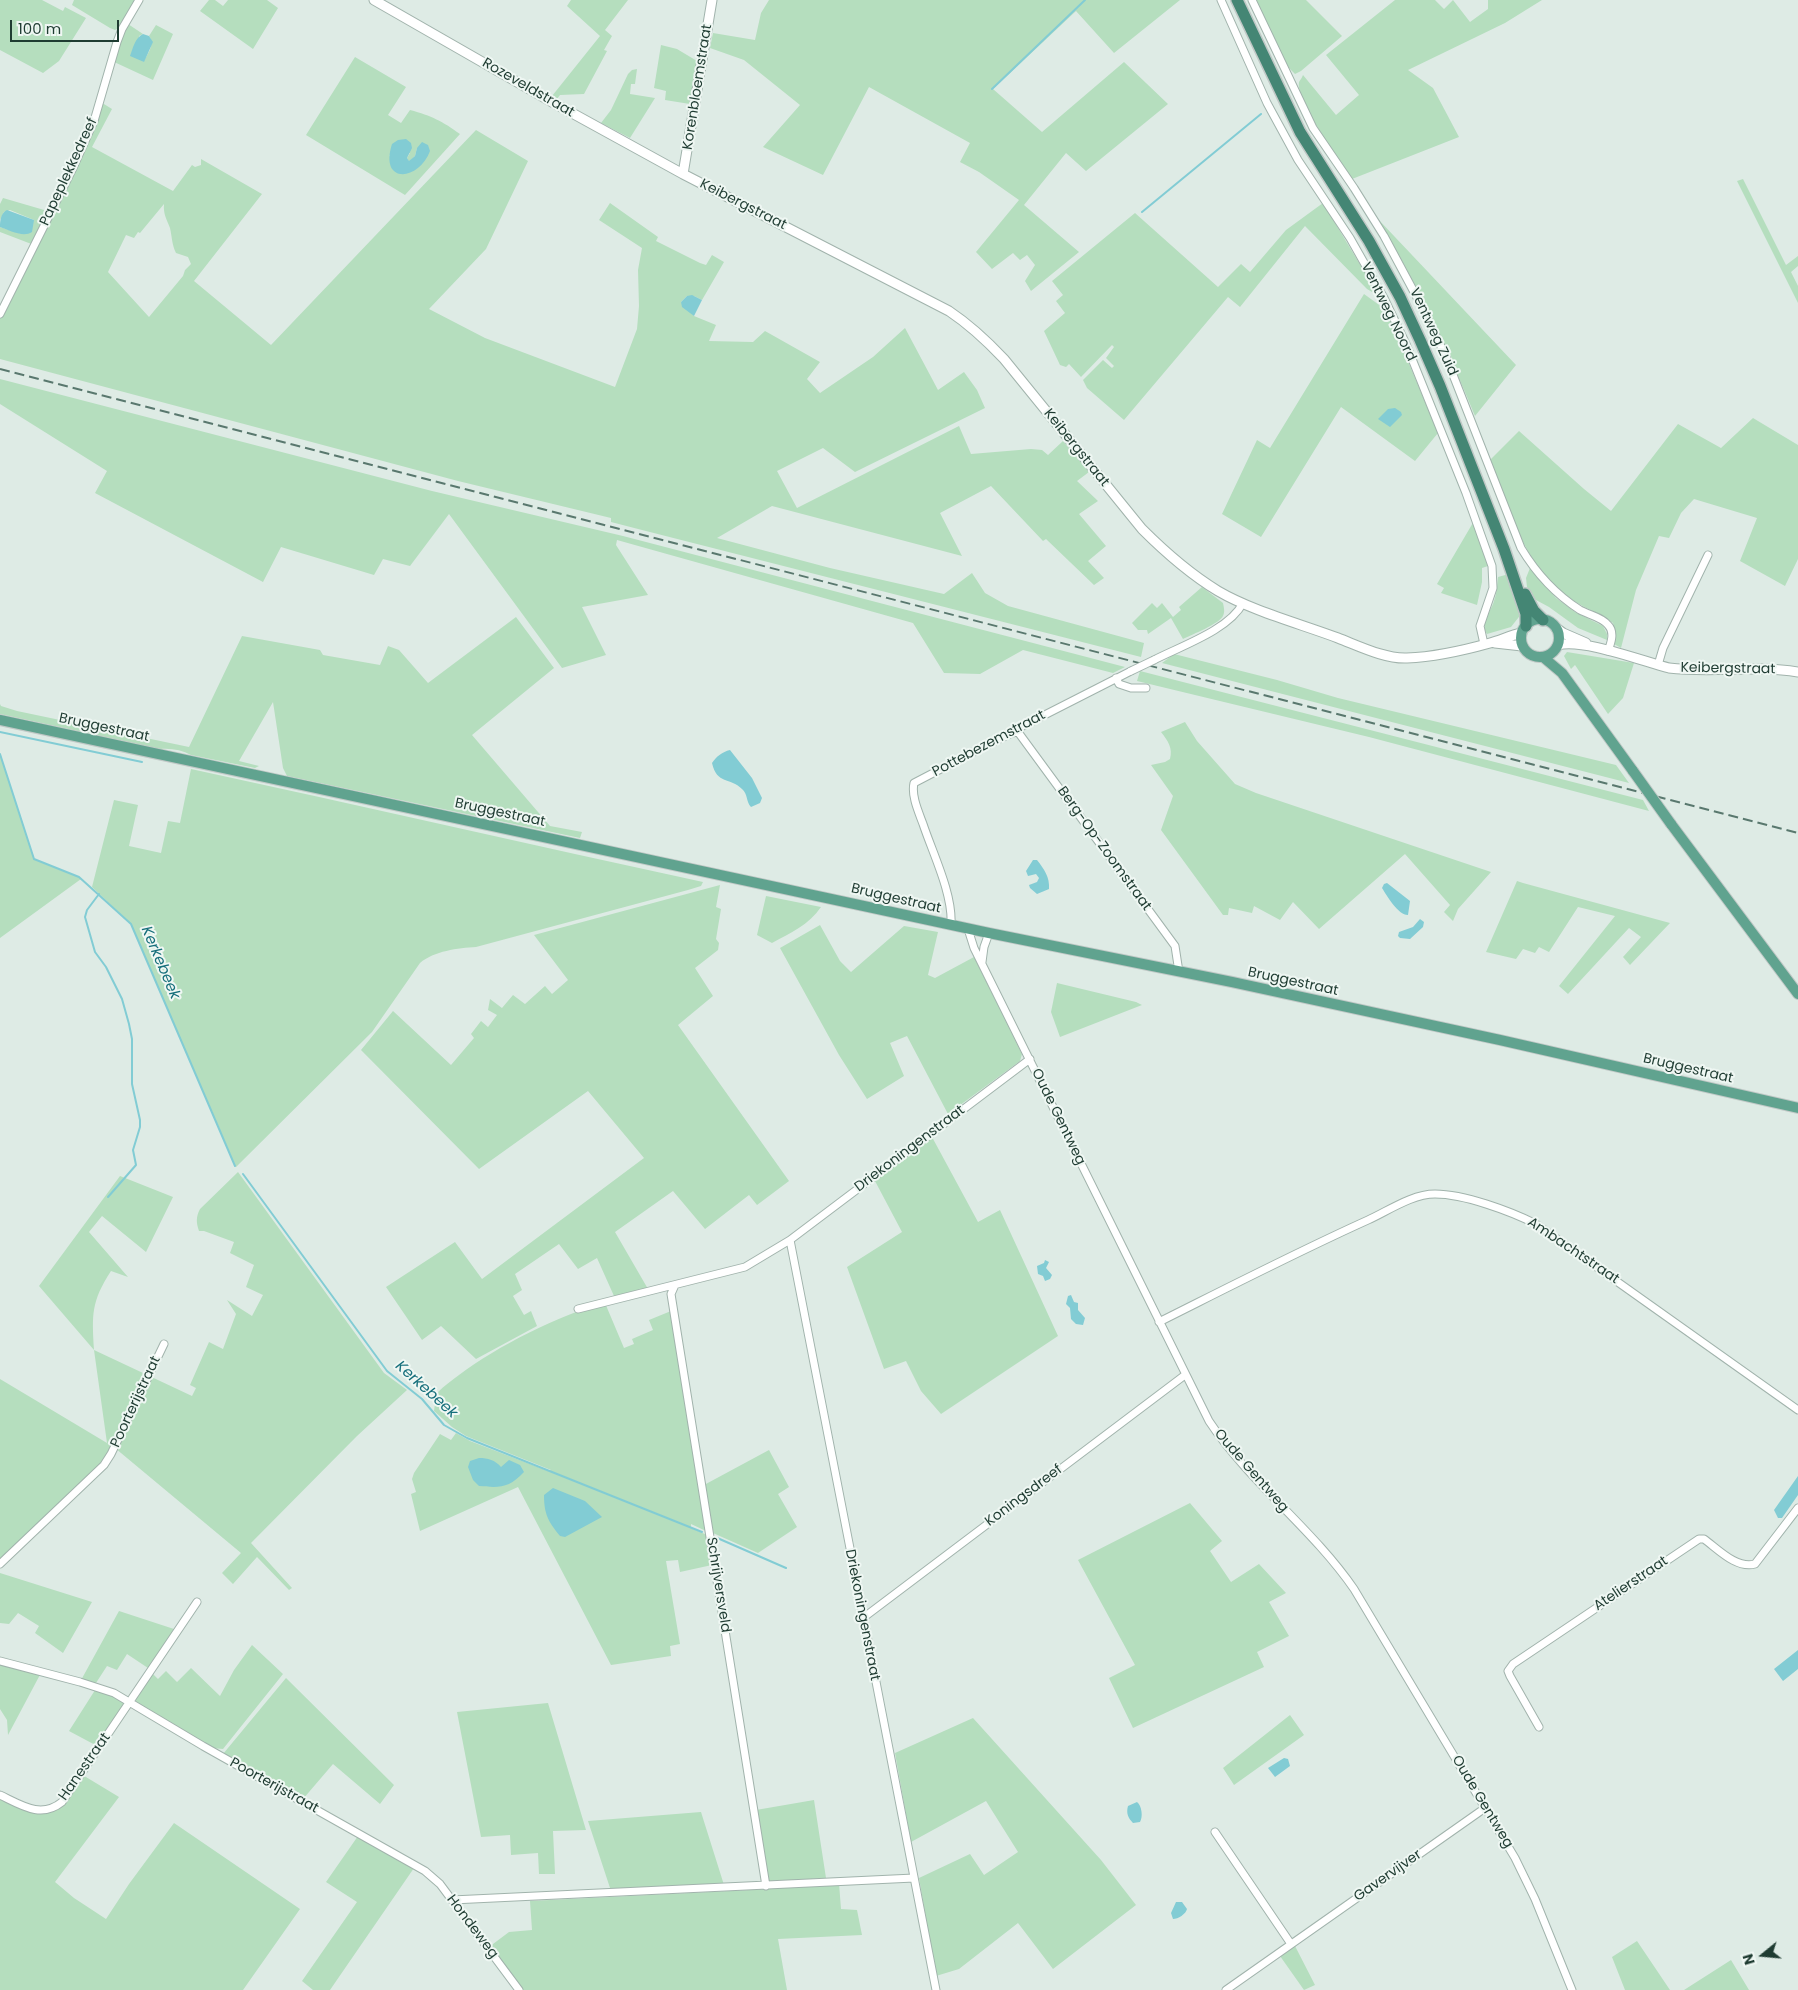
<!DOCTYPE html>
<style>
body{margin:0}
#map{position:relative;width:1798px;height:1990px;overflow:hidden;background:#deebe5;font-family:Poppins,sans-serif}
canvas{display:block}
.north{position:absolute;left:1738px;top:1930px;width:50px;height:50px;-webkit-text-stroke:4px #eff7f3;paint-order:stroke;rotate:253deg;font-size:14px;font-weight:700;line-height:20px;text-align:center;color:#1f3c32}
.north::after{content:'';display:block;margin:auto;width:18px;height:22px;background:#1f3c32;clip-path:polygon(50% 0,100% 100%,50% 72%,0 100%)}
.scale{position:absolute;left:10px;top:20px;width:109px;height:22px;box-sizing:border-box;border:2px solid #1f3c32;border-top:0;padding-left:6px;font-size:15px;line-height:18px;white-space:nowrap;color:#1f3c32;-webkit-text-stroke:4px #eff7f3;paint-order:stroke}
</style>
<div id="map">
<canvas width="1798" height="1990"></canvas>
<div class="north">N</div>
<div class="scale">100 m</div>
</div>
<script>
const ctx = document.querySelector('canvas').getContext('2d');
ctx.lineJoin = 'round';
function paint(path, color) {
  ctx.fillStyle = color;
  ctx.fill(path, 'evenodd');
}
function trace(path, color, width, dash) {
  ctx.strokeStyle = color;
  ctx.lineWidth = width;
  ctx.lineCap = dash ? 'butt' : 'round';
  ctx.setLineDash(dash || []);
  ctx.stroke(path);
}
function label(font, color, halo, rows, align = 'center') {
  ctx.font = font + ' Poppins,sans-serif';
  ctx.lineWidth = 4;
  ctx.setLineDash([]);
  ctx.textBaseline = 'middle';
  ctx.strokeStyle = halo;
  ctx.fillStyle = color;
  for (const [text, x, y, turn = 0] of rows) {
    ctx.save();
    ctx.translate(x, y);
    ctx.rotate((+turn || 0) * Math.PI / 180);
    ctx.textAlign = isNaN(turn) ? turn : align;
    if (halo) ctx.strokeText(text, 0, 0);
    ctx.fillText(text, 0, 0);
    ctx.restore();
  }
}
paint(new Path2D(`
 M 0,0 L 42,0 L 63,11 L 65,7 L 86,18 L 59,61 L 43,73 L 0,50 Z
 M 74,0 L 136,0 L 119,28 L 115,30 L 110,28 L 72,5 Z
 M 209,0 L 215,0 L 223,6 L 228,0 L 267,0 L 278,8 L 253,49 L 200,11 Z
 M 571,0 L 628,0 L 605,30 L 612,36 L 604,50 L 607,51 L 584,94 L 560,95 L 557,99 L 552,96 L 600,36 L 567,6 Z
 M 769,0 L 1180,0 L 1114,53 L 1076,11 L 993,89 L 1042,132 L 1124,62 L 1168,104 L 1086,171 L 1066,153 L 1024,205 L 1079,252 L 1031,291 L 1025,281 L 1035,265 L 1027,255 L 1020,260 L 1013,253 L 992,269 L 976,252 L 1019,200 L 979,172 L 960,162 L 970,143 L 869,87 L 823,175 L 763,147 L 800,105 L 744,60 L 710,48 L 713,33 L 755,40 L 761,13 Z
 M 1256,0 L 1306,0 L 1342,36 L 1301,71 L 1295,74 L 1287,66 Z
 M 1395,0 L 1435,0 L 1444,9 L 1453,0 L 1470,22 L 1488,9 L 1488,0 L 1542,0 L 1505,23 L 1408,70 L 1433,88 L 1459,137 L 1352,179 C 1341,163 1295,99 1299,82 C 1300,80 1302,78 1303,75 L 1336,115 L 1359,95 L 1326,55 Z
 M 128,24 L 143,34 L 139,36 L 143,62 C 148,54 155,44 149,36 L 156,25 L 173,34 L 153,80 L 112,61 Z
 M 661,45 L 677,49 L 697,61 L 690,104 L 665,100 L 666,91 L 654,88 Z
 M 355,57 L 406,87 L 388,115 L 401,123 L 410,110 C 432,116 442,121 460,134 L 405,195 L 306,135 ZM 417,148 L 416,169 L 389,155 L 410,153 L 407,158 L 409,162 L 415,156 Z
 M 637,69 L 635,84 L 631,84 L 630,94 L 655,98 L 630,138 L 601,123 L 611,110 L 628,74 L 632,70 Z
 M 99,101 L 112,109 L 92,147 L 173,191 L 192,165 L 195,167 L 201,165 L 201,159 L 262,194 L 194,281 L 271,345 L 476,130 L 528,161 L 486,249 L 429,309 L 485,338 L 615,387 L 637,329 L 639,306 L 638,270 L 642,248 L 599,220 L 610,203 L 658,237 L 656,241 L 700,263 L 706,265 L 712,255 L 724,262 L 702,300 L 694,296 L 687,296 L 681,302 L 694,316 L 716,325 L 709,341 L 753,342 L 765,331 L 820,362 L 807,379 L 820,393 L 873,357 L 905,328 L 938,390 L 964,372 L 977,390 L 985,408 L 855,472 L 823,448 L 777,471 L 797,508 L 959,426 L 971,454 L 1031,449 L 1042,450 L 1048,455 L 1063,441 L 1089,472 L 1077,481 L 1098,501 L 1079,514 L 1106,546 L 1088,561 L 1104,578 L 1094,585 L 1046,539 L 1043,541 L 991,486 L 940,513 L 962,556 L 772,506 L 717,538 L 830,568 L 944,594 L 972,573 L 985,593 L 1008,606 L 1144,643 L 1141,657 L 642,530 L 611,522 L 611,518 L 458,481 L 0,359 L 0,314 L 34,245 L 0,232 L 0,227 L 22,234 L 34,220 L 10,210 L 4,212 L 0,220 L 0,204 L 3,198 L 51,212 ZM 164,204 C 163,214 167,220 170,228 C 172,237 172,245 176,253 L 188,257 L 191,264 L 185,270 L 183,276 L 149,317 L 108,272 L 126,235 L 134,238 L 138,232 L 140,233 Z
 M 1743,179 L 1786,265 L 1798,256 L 1798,266 L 1791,272 L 1798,286 L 1798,303 L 1737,181 Z
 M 1323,203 L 1379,296 L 1367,289 L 1305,226 L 1240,307 L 1228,297 L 1124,420 L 1087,388 L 1083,380 L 1103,360 L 1112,368 L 1114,366 L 1106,358 L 1114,347 L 1112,345 L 1081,377 L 1069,364 L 1066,367 L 1060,365 L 1044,331 L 1065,313 L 1056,301 L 1063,295 L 1052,281 L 1135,213 L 1218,287 L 1241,264 L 1250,272 L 1286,230 Z
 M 1377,218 L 1516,365 L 1475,416 C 1447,348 1416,281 1377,218 Z
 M 1364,294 L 1382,307 L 1389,316 L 1438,433 L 1415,461 L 1341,407 L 1261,537 L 1222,514 L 1257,440 L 1270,448 Z
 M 0,379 L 432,491 L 623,536 L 1125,667 L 1113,673 L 1023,650 L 980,674 L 944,673 L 913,623 L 617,540 L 616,545 L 648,595 L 582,607 L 606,655 L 562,668 L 449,514 L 410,566 L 383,559 L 374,575 L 281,547 L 263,582 L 95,493 L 107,471 L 0,404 Z
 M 1753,418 L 1798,445 L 1798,559 L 1785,586 L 1740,561 L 1757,518 L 1694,499 L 1681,513 L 1669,538 L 1659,536 L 1636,590 L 1621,648 L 1614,644 L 1616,634 L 1613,623 C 1600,613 1583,608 1570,598 C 1524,566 1509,510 1490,460 L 1519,431 L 1584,489 L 1611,511 L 1678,424 L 1721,448 Z
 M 1474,521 L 1488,566 L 1482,568 L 1482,582 L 1477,605 L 1441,593 L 1444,588 L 1437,584 Z
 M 1530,568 L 1556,598 L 1575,612 L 1603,626 L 1607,634 L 1607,640 L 1578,628 L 1549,607 L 1536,600 L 1527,587 L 1526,578 Z
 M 1509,574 L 1522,613 L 1511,627 L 1487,634 C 1480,624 1491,611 1494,601 C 1497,593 1497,585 1498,577 Z
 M 1202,587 L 1223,603 C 1224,608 1225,612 1223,616 C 1219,624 1193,634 1183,639 L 1171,618 L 1148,634 L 1147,630 L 1138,630 L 1132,623 L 1152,603 L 1157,608 L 1162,603 L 1173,617 L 1181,610 L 1179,607 Z
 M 516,617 L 554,668 L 472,735 L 550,826 L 582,832 L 580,838 L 287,776 L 283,768 L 273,702 L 239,761 L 259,766 L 255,768 L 191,755 C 182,750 171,748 160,749 L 0,714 L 0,704 L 1,706 L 17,711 L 189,747 L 242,636 L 320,650 L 323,655 L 380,665 L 388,646 L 399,650 L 428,683 Z
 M 1567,652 L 1634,663 L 1623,698 L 1608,714 L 1575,665 L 1571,669 L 1564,656 Z
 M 1174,654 L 1277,680 L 1338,698 L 1616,765 L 1629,783 L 1162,663 Z
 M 1140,671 L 1643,800 L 1649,811 L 1369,737 L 1137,681 Z
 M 1185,722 L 1197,741 L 1235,784 L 1256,793 L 1491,872 L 1458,909 L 1453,921 L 1444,912 L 1450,905 L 1405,854 L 1319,929 L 1293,902 L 1280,920 L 1254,906 L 1252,913 L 1229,908 L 1228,915 L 1223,915 L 1161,830 L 1173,796 L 1151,765 L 1165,762 L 1170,759 C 1173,748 1168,741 1161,732 Z
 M 0,754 L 34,859 L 79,877 L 81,879 L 0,938 Z
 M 191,769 C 362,806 532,845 703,882 L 701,886 L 688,890 L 476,947 C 458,948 434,951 420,963 L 372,1032 L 236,1167 L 131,924 L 92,887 L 114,800 L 138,805 L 129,846 L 161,853 L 168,821 L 180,823 Z
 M 1517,881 L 1523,883 L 1670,923 L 1630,965 L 1623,957 L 1641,937 L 1629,928 L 1568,994 L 1559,986 L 1615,916 L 1578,907 L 1549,952 L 1539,947 L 1535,953 L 1523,949 L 1516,959 L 1486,952 Z
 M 720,885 L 716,907 L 721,909 L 716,939 L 719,943 L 718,950 L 695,968 L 713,996 L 678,1025 L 789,1181 L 757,1205 L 749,1195 L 705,1229 L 673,1191 L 615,1232 L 648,1289 L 614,1296 L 597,1258 L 578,1269 L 559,1244 L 515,1274 L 522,1290 L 513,1296 L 524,1315 L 531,1311 L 537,1326 L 476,1359 L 441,1326 L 422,1340 L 386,1287 L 455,1242 L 482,1279 L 644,1158 L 588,1091 L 479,1169 L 361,1050 L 393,1011 L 451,1065 L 474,1038 L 471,1034 L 481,1021 L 488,1027 L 497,1015 L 488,1010 L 490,999 L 502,1008 L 513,995 L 525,1004 L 545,986 L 552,994 L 568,980 L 534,935 Z
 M 766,896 L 821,907 C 809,925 790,933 772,943 L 757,935 Z
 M 820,925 L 840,961 L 851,972 L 904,926 L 938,932 L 928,975 L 935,978 L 974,957 L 1022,1054 L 1020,1061 L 948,1114 L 907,1036 L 890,1043 L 904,1076 L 867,1099 L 839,1055 L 780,948 Z
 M 1057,983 L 1136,1002 L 1142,1005 L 1060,1037 L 1051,1012 Z
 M 932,1137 L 978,1222 L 1000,1210 L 1058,1336 L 941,1414 L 921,1391 L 906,1361 L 884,1369 L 847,1267 L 902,1232 L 875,1181 Z
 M 238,1172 L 384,1373 L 407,1390 L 357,1436 L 251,1543 L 292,1588 L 289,1590 L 257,1557 L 233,1584 L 222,1573 L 241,1553 L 115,1448 L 111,1454 L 0,1564 L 0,1379 L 107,1443 L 94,1350 L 39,1286 L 120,1176 L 173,1197 L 146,1252 L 102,1216 L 89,1232 L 128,1277 L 111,1271 C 91,1302 92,1314 94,1350 L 192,1396 L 196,1388 L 190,1385 L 209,1342 L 223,1349 L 236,1314 L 227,1300 L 252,1316 L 263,1295 L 246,1287 L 254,1265 L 230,1253 L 234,1242 L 204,1231 L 199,1231 C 196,1222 196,1217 200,1209 Z
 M 605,1303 L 624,1348 L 634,1344 L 632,1339 L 653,1330 L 649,1320 L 671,1311 L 706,1531 L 691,1524 L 691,1528 L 707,1535 L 712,1565 L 680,1572 L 678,1560 L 666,1561 L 680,1644 L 670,1646 L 671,1656 L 611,1665 L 518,1487 L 420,1531 L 411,1494 L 416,1492 L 412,1479 L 414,1473 L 440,1434 L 451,1440 L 456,1433 L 470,1441 L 548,1471 L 551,1470 L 466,1436 L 452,1427 L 434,1411 C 435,1405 435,1397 438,1392 C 444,1386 452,1380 459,1375 C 498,1346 558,1315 605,1303 Z
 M 769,1450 L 789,1487 L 778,1494 L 797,1527 L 758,1553 L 713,1533 L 704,1485 Z
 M 1190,1503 L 1222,1541 L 1210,1551 L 1231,1582 L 1259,1564 L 1286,1593 L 1269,1602 L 1289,1636 L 1257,1652 L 1264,1667 L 1133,1728 L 1109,1678 L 1135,1665 L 1078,1560 Z
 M 0,1573 L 92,1602 L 63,1653 L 35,1633 L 39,1626 L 18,1613 L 9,1624 L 0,1623 Z
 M 119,1611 L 177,1630 L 151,1667 L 148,1668 L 127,1654 L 117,1670 L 107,1666 L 94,1686 L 80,1682 Z
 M 252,1645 L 283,1674 L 223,1749 L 212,1748 L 137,1704 L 135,1698 L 152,1673 L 158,1679 L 166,1671 L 177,1682 L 191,1668 L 220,1696 L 234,1670 Z
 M 2,1662 L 42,1671 L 8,1735 L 7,1720 L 0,1709 L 0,1665 Z
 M 286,1678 L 394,1785 L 380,1804 L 333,1764 L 303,1799 L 223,1754 Z
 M 97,1687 L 129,1702 L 99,1747 L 69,1731 Z
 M 548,1703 L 586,1830 L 553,1831 L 555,1874 L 539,1874 L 538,1853 L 511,1855 L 510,1835 L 481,1837 L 457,1712 Z
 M 1290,1715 L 1304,1735 L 1234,1785 L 1223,1768 Z
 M 973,1718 L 1101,1860 L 1136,1905 L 1053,1969 L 1018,1923 L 959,1969 L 936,1976 L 919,1878 L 970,1854 L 984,1875 L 1018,1852 L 986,1801 L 911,1842 L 895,1753 Z
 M 81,1774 L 119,1797 L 55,1882 L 74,1898 L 106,1919 L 129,1884 L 174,1823 L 300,1909 L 243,1990 L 0,1990 L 0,1795 L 28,1808 L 56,1807 Z
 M 814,1800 L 826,1878 L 767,1882 L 756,1810 Z
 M 701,1812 L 724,1885 L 611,1891 L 588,1821 Z
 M 358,1836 L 414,1868 L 330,1990 L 313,1990 L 302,1981 L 357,1902 L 326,1882 Z
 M 839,1883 L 841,1909 L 857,1910 L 862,1935 L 778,1939 L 787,1990 L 522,1990 L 489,1947 L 509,1932 L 532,1930 L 530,1901 L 769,1889 Z
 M 1637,1941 L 1670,1990 L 1625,1990 L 1612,1957 Z
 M 1295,1946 L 1315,1985 L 1304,1990 L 1280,1956 Z
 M 1731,1960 L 1749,1990 L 1684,1990 Z`), '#b5debe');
paint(new Path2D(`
 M 143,34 L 149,36 L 153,42 L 144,62 L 130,56 C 133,48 135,38 143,34 Z
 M 406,139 L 411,143 L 412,148 L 407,158 L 409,161 L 415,156 L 417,148 L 422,142 L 428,145 L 430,151 C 419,181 379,185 392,144 L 398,140 Z
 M 7,210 L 34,220 L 32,232 C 23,238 9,230 0,227 C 0,220 1,213 7,210 Z
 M 692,295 L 702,300 L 694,316 L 682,307 L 681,302 L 687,296 Z
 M 1395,408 L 1401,412 L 1402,415 L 1390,427 L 1378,419 L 1388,409 Z
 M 730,750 L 752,778 L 762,798 L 760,803 L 751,807 C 746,802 748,794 742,789 C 730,777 717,785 712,763 C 717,756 722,752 730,750 Z
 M 1033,860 L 1037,860 C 1044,869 1050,877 1049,889 L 1037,894 L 1030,888 L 1029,885 L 1037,882 L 1039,878 L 1036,874 L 1028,876 L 1026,871 Z
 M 1387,883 L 1410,901 L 1408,915 C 1398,915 1387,896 1382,888 L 1384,884 Z
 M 1420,919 L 1424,922 L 1423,927 L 1410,939 L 1400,938 L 1398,936 L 1399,932 L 1413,927 Z
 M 1045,1260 L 1049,1262 L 1046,1268 L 1052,1275 L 1050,1279 L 1045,1281 L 1043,1276 L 1038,1274 L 1037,1266 L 1044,1263 Z
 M 1071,1295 L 1074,1302 L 1078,1303 L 1078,1310 L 1085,1318 L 1083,1325 L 1076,1324 L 1071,1319 L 1070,1308 L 1066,1304 L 1068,1296 Z
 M 479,1458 C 488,1458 495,1460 501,1467 L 509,1460 L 520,1465 L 524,1472 C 509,1488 500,1488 479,1486 L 473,1480 L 468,1467 L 470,1461 Z
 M 1798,1476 L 1798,1495 L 1782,1518 L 1778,1518 L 1774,1510 Z
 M 553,1488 L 585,1501 L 602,1517 L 565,1537 L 560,1536 C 548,1521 544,1514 544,1495 Z
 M 1798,1650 L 1798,1669 L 1783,1681 L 1774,1669 Z
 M 1284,1758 L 1288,1759 L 1290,1766 L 1275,1777 L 1268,1768 Z
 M 1137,1802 C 1142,1806 1143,1817 1140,1822 L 1133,1823 C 1128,1818 1126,1813 1128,1806 Z
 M 1176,1902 L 1182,1902 L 1187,1909 C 1186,1914 1178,1919 1173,1919 L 1171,1913 Z`), '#82ccd4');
trace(new Path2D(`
 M 992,89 L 1085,0
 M 1142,212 L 1261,114
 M 0,732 L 142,762
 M 0,754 L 34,859 L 79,877 L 131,924 L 235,1166
 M 99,894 L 87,910 L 85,917 L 95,952 L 106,967 L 122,999 L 129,1024 L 132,1039 L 132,1084 L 140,1120 L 140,1127 L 133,1150 L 136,1165 L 108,1197
 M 243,1174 L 387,1371 L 422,1399 L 444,1425 L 467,1438 L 702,1532
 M 715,1537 L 786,1568`), '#82ccd4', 2);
const minor = new Path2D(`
 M 1221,0 L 1267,103 L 1298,160 L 1350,238 L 1384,298 L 1406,344 L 1466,493 L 1492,566 L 1493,588 L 1480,626 L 1484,644
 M 1252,0 L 1313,128 L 1354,188 L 1384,236 L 1421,305 L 1446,357 L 1521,548 C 1536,573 1555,594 1580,610 C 1589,615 1602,617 1608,625 C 1615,632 1611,643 1608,651
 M 0,314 L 73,168 L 94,121 L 117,42 L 122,29 L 139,0
 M 1154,660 C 1181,646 1229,630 1243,603
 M 1658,665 L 1663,648 L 1708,555
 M 1116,678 L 1119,684 L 1131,688 L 1146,688
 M 1018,732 L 1175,946 L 1179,972
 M 951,925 C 953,894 933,854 923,824 C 919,813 911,796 914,783 L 985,746 L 1012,733 L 1018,732 L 1021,727 L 1131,671
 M 968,929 L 974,948 L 1209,1421 C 1250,1483 1312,1528 1354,1589 L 1515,1858 L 1535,1899 L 1572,1990
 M 982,962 L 984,947 L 989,933
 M 675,1285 L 671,1294 L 766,1886
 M 578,1309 L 745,1267 L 790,1240
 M 1159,1322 C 1229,1287 1297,1252 1368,1220 C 1388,1211 1412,1194 1435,1194 C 1464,1194 1510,1211 1536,1224 L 1798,1410
 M 0,1564 L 104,1465 L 111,1454 L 164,1344
 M 863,1618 L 1185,1375
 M 0,1661 L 80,1682 L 114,1693 L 203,1746 L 425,1871 L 440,1884 L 519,1990
 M 1539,1727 L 1510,1676 L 1508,1671 L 1513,1664 L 1699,1539 L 1704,1539 C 1718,1549 1736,1569 1755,1564 L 1798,1508
 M 0,1795 C 21,1805 41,1819 62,1802 L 197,1602
 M 1215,1832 L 1291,1944
 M 452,1900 L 914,1878
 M 936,1990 L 790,1240 L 1030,1059
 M 1226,1990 L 1485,1808`);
const tertiary = new Path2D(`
 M 374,0 L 552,102 L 683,174 L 949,311 C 970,325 987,341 1004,359 L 1142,529 C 1165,552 1190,574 1218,591 C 1252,611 1301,624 1338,638 C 1359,646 1385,659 1407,658 C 1433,657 1465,650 1490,643 C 1501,640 1511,635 1522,633
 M 683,174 L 712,0
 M 1555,627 L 1563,633 L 1586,643
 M 1495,643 L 1522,646
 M 1558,645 C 1582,638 1642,661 1669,668 C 1712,673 1755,665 1798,672`);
const primary = new Path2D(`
 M1521 638a19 19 0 1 1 38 0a19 19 0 1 1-38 0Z
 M 1543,657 L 1562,673 L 1633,771
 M 0,720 L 989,933 L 1232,982 L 1500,1040 L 1798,1108
 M 1671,824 L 1798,994`);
const trunk = new Path2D(`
 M 1237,0 L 1300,132 L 1369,241 L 1400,297 L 1420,340 L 1440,386 L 1504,549 L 1526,614 L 1526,626
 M 1525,594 L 1534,611 L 1543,620`);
trace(minor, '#a1b3ac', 9);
trace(tertiary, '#a1b3ac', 11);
trace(primary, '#c0c8c6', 12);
trace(trunk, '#c0c8c6', 14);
trace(minor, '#fff', 7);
trace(tertiary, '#fff', 9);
trace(primary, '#60a38f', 10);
trace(trunk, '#448674', 11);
trace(new Path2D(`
 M 0,369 L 1798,833`), '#59786e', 2, [10, 5]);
const minorBridge = new Path2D(`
 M 1131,671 L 1154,660`);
const primaryBridge = new Path2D(`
 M 1633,771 L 1671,824`);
trace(minorBridge, '#a1b3ac', 9, []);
trace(primaryBridge, '#c0c8c6', 12, []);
trace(minorBridge, '#fff', 7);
trace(primaryBridge, '#60a38f', 10);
label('14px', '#1f3c32', '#eff7f3', [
 ["Korenbloemstraat",698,87,-81],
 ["Rozeveldstraat",528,88,30],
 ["Papeplekkedreef",69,172,-65],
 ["Keibergstraat",743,205,27],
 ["Ventweg Noord",1388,312,64],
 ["Ventweg Zuid",1433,332,65],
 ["Keibergstraat",1076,448,51],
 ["Keibergstraat",1728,669,1],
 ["Bruggestraat",104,728,12],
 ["Pottebezemstraat",989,744,-28],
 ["Bruggestraat",500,813,12],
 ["Berg-Op-Zoomstraat",1104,849,54],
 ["Bruggestraat",896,899,13],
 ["Bruggestraat",1293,982,12],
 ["Bruggestraat",1688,1069,13],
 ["Oude Gentweg",1058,1117,64],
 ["Driekoningenstraat",910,1149,-37],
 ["Ambachtstraat",1573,1251,34],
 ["Poorterijstraat",136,1402,-65],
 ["Oude Gentweg",1251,1471,49],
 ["Koningsdreef",1024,1496,-37],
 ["Atelierstraat",1631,1584,-34],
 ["Schrijversveld",718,1585,81],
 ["Driekoningenstraat",862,1615,79],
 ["Hanestraat",85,1767,-55],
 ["Poorterijstraat",274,1786,29],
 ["Oude Gentweg",1482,1802,59],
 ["Gavervijver",1388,1876,-35],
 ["Hondeweg",472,1927,53]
]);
label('italic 15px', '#166f7b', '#eff7f3', [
 ["Kerkebeek",160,963,67],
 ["Kerkebeek",426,1390,42]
]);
</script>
